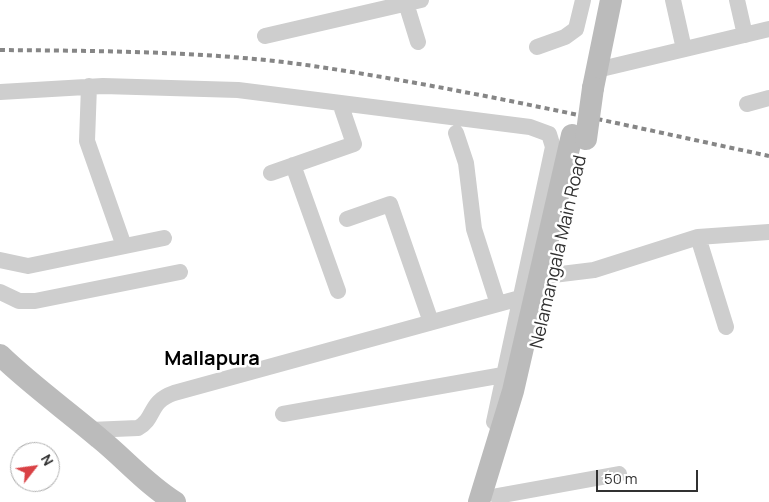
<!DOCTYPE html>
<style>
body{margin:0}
#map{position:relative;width:769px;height:502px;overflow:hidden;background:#fff;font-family:Manrope,sans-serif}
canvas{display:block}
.north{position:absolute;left:10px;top:442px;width:50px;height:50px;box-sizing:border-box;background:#fff;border:1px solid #adadad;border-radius:50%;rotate:60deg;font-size:14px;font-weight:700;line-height:20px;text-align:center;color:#313131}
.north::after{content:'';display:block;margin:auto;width:18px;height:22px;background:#d94145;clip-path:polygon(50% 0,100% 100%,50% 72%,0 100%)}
.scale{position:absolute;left:596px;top:470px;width:102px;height:22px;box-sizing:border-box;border:2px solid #313131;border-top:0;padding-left:6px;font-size:15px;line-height:18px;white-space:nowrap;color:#313131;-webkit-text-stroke:4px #fff;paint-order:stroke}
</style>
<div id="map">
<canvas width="769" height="502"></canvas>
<div class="north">N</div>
<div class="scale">50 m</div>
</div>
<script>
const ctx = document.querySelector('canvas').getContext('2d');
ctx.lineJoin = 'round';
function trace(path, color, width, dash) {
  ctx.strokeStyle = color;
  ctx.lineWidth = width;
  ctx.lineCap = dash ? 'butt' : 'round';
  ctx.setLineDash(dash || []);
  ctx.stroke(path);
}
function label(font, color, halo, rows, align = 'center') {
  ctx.font = font + ' Manrope,sans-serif';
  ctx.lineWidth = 5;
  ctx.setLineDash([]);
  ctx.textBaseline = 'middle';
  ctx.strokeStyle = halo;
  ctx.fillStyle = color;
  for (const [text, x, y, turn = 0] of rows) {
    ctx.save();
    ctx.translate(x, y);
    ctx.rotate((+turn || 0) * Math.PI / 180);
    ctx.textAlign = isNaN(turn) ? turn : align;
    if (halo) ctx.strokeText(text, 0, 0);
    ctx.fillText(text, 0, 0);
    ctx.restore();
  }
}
trace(new Path2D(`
 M 405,0 L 418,42
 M 673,0 L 684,49
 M 737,0 L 745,35
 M 265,36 L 421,0
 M 537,47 L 565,37 L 576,29 L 583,0
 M 597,70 L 769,29
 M 89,86 L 87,141 L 124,246
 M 0,92 L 103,86 L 238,90 L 530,127 L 549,134 L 553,147 L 494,422
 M 747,104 L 769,98
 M 456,133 L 466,163 L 474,229 L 498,304
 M 293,165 L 338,291
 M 271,173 L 354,144 L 340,103
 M 347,219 L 390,204 L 431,322
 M 698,237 L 726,327
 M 0,260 L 28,266 L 164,238
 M 553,275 L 594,270 L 698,237 L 769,232
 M 0,292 L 19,301 L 35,301 L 180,272
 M 283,414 L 503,375
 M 90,430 L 138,428 C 156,418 148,402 174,393 L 520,298
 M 497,496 L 619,474`), '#cecece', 16);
trace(new Path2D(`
 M 593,88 L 611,0
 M 0,355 C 31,385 66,410 99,438 C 125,459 146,484 175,502
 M 479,502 L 513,391 L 572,135`), '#bbb', 22);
trace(new Path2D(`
 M 0,50 C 106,51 215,51 320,67 C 471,90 620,124 769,156`), '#868686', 4, [5, 4]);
trace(new Path2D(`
 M 586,139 L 593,88`), '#bbb', 22);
label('18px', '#313131', '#fff', [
 ["Nelamangala Main Road",559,252,-77]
]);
label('bold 20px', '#000', '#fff', [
 ["Mallapura",212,359]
]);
</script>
